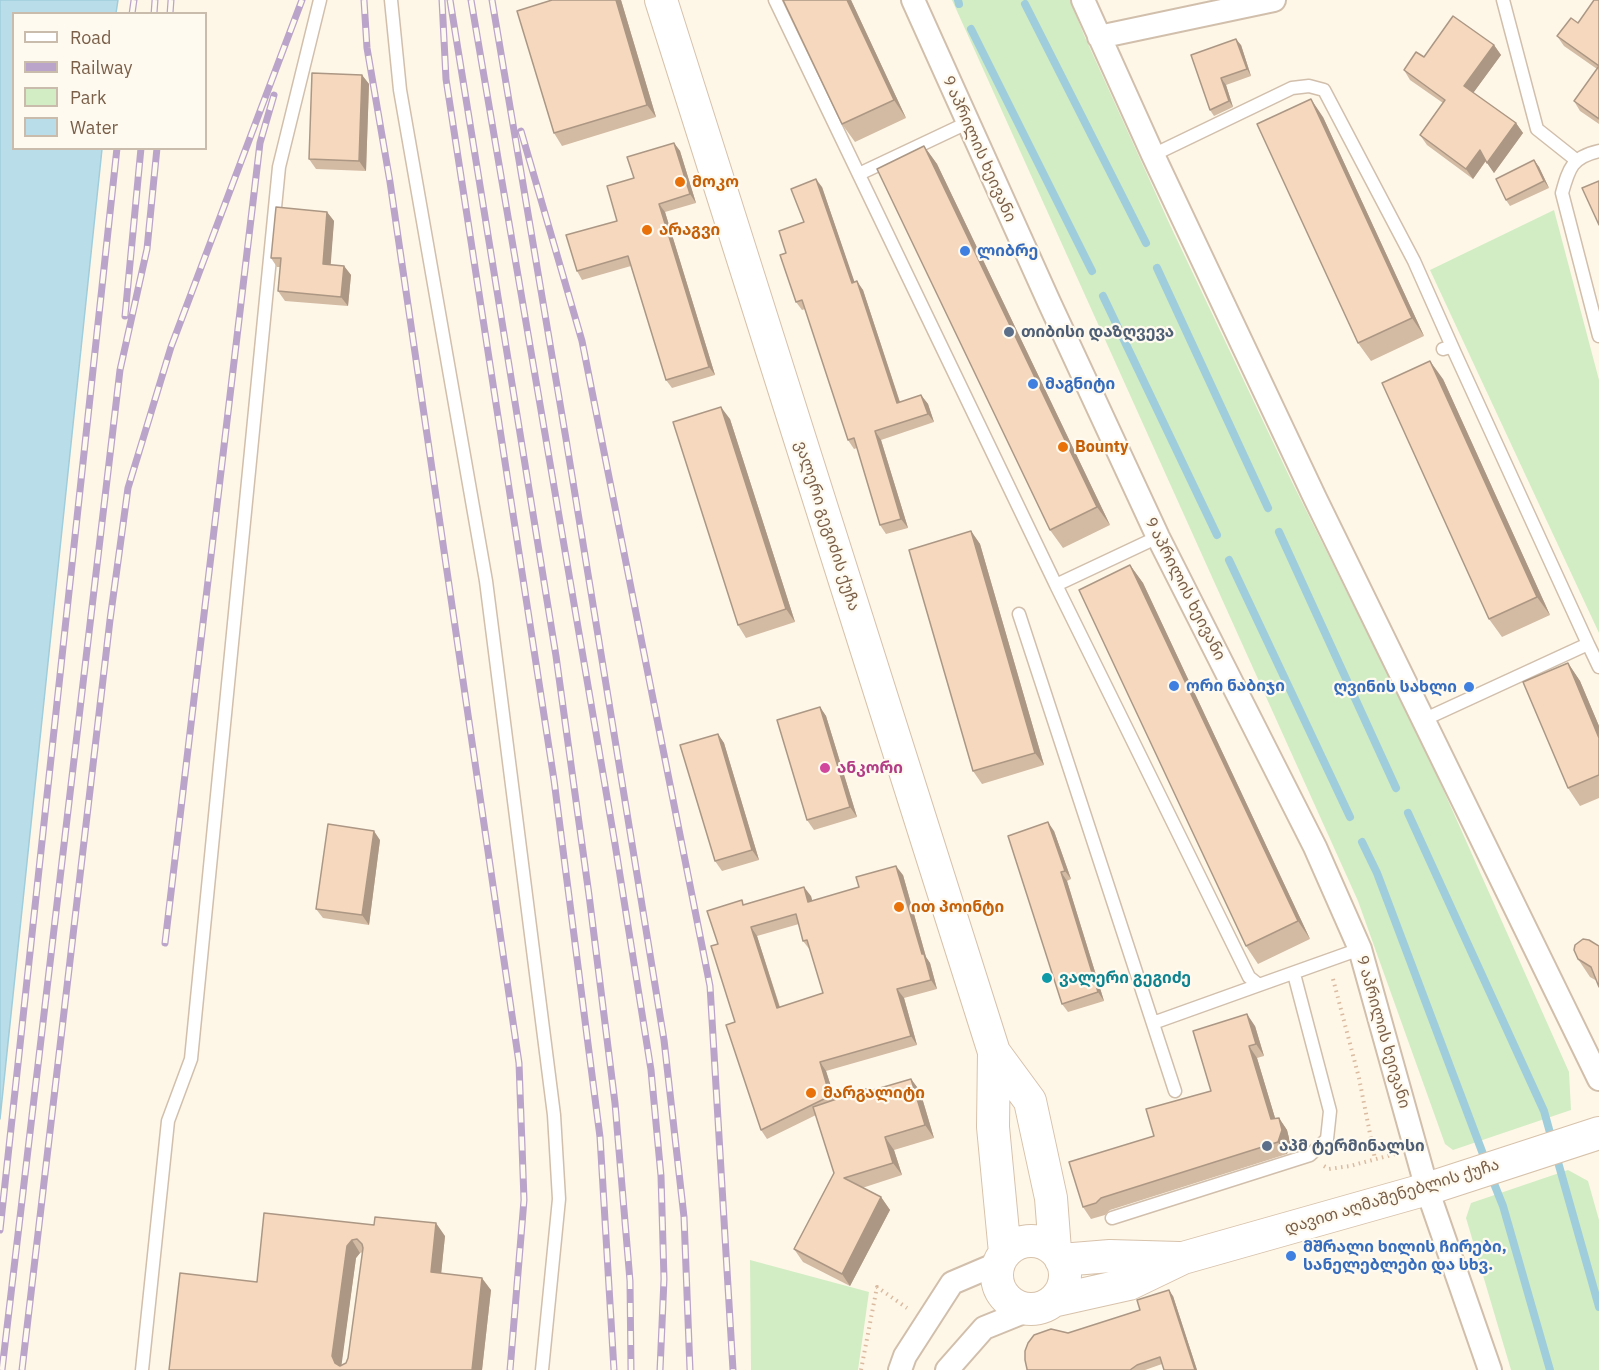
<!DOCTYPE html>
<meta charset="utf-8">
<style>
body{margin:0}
#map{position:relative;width:1599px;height:1370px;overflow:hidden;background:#fef7e8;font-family:"IBM Plex Sans",sans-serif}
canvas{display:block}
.legend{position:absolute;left:12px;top:12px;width:195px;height:138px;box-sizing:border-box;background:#fffaef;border:2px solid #cabcad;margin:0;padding:8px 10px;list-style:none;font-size:18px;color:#7a5f49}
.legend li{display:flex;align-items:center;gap:12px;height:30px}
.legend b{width:30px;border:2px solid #cabcad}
</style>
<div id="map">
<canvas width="1599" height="1370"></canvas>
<ul class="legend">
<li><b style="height:8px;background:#fff"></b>Road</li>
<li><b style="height:8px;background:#bba4c9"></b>Railway</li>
<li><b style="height:16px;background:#d2edc4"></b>Park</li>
<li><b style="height:16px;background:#badee9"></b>Water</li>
</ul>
</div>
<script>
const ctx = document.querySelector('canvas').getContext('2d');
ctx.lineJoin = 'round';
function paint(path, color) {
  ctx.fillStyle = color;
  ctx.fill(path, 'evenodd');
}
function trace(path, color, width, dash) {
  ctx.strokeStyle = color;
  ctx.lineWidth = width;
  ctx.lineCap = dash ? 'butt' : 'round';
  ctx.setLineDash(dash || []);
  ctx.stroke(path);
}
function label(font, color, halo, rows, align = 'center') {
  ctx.font = font + ' "IBM Plex Sans","Noto Sans Georgian",sans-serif';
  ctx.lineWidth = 4.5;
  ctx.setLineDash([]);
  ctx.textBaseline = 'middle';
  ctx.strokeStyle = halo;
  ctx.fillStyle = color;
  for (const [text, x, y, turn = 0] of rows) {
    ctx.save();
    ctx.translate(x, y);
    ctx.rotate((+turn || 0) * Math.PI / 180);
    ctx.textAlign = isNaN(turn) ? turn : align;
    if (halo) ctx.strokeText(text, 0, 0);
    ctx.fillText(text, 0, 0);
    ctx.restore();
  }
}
paint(new Path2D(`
 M 952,0 L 1070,0 L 1084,35 L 1170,225 L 1291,480 L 1426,751 L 1569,1072 L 1571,1110 L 1453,1150 L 1445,1144 L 1358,901 Z
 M 1554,210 L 1599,380 L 1599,633 L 1430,270 Z
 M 1568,1170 L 1588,1181 L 1599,1220 L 1599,1370 L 1511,1370 L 1466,1218 L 1471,1203 Z
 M 750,1260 L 869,1292 L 858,1370 L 751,1370 Z`), '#d2edc4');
const water = new Path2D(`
 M 0,0 L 118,0 L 116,13 L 14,14 L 14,148 L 102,149 L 0,1119 Z`);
paint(water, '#badee9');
trace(water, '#a0cddb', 1.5);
trace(new Path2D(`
 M 958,0 L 959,4
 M 1025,4 L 1146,243
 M 971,29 L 1092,271
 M 1157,268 L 1268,508
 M 1103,296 L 1217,535
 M 1279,532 L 1396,788
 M 1229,560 L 1350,817
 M 1408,813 L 1544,1111 L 1552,1140
 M 1362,842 L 1377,873 L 1486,1162
 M 1556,1155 L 1599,1307
 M 1491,1176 L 1503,1206 L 1550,1370`), '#a0cddb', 8);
const lane = new Path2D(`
 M 391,0 L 400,90 L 486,581 L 554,1115 L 559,1199 L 542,1370
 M 775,0 L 1056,585
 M 1503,0 L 1537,129 L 1576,160
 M 1599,151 C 1572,157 1569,168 1562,193 L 1599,336
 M 1153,155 L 1292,88 L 1309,86 L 1324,90 L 1414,261 L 1454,351
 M 859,174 L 967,123
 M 1158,537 L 1056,585 L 1249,977 L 1259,985 L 1360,949
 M 1019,614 L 1175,1091
 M 1588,644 L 1599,667
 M 1423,720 L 1588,644 L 1454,351 L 1450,347 L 1443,349
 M 1153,1023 L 1259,985
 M 1112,1218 L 1310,1155 L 1327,1139 L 1330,1111 L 1294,974
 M 142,1370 L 168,1121 L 191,1059 L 279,167 L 320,0`);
const street = new Path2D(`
 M 913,0 L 1049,302 L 1158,537 L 1315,847 L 1360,949 L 1427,1189 L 1490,1370
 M 1083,0 L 1153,155 L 1315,498 L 1599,1079
 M 1099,37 L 1274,0
 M 900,1370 L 905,1356 L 952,1283 L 999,1263
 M 947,1370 L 984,1328 L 1031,1309`);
const secondary = new Path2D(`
 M 661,0 L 994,1052 L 1030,1101 L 1051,1198 L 1055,1250
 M 994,1052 L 993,1127 L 1005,1253
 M997 1275a34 34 0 1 1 68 0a34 34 0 1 1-68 0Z
 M 1061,1260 L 1110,1256 L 1179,1258
 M 1053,1301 L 1129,1284 L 1183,1258 L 1427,1189 L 1599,1133`);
trace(lane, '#d1bfac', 15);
trace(street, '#d1bfac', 26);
trace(secondary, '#d7c2ab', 34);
trace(new Path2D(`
 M 1333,979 L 1359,1078 L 1375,1159
 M 1324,1166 L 1329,1169 L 1350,1166 L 1395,1154
 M 861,1370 L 877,1287 L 907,1308`), '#dabba0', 4, [1.5, 4.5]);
trace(lane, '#fff', 12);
trace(street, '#fff', 22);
trace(secondary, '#fff', 32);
const rail = new Path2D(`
 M 364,0 L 367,48 L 390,182 L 519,1063 L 524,1200 L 510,1370
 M 442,0 L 446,79 L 554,780 L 600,1137 L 614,1370
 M 450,0 L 556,656 L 589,895 L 615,1103 L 630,1281 L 631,1370
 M 471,0 L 615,844 L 651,1070 L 661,1176 L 664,1279 L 660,1370
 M 492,0 L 566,439 L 664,1040 L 684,1217 L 690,1370
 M 132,14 L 134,0
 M 154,14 L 155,0
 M 170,14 L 171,0
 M 521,131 L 582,341 L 710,986 L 733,1370
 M 125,316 L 141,148
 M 165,943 L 260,143 L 274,95
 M 0,1230 L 117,148
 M 2,1370 L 120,370 L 147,249 L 157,148
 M 22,1370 L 110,620 L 128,488 L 171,347 L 302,0`);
trace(rail, '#bba4c9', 7);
trace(rail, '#fffaef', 4.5, [14]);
paint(new Path2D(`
 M 621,0 L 656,117 L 562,146 L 554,133 Z
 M 783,0 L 851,0 L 906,118 L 855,142 L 842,124 Z
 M 1599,0 L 1599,124 L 1580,111 L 1574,101 L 1597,69 L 1564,46 L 1557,36 L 1578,23 Z
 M 1241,45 L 1251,76 L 1226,85 L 1233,107 L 1214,116 L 1210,110 L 1191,55 Z
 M 1494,45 L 1501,55 L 1473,93 L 1516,123 L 1523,133 L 1494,173 L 1486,161 L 1473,179 L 1427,145 L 1420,135 L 1443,103 L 1410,80 L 1404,70 L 1424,57 Z
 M 362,75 L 369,84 L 366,171 L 316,169 L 309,159 Z
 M 1323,117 L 1424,336 L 1371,361 L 1358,343 Z
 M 674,143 L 680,151 L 696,203 L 665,212 L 715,375 L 672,388 L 666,380 L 631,266 L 582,280 L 577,271 L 617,221 L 634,178 Z
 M 924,146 L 937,164 L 1110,525 L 1063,548 L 1050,530 Z
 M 1534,160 L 1539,167 L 1549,188 L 1510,206 L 1506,200 Z
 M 822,187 L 854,282 L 863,290 L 900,402 L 921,395 L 928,404 L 934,422 L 881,440 L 908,528 L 886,534 L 880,525 L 857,448 L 854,449 L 848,440 L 805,309 L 802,310 L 796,302 L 804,222 Z
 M 327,212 L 334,221 L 330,265 L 344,266 L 351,275 L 348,306 L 285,301 L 278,291 L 280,267 L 277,267 L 271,258 Z
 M 1443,379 L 1550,615 L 1502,637 L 1489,619 Z
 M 730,419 L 795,622 L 746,638 L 738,625 Z
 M 971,531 L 980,544 L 1044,765 L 982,784 L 973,771 Z
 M 1130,565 L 1143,583 L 1310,939 L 1258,964 L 1246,946 Z
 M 1568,663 L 1580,681 L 1599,726 L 1599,798 L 1580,806 L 1568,788 Z
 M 820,707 L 826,716 L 857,817 L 814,830 L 807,820 Z
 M 718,734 L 724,743 L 759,860 L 722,871 L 715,861 Z
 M 1054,831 L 1071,879 L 1067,881 L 1104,1001 L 1068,1012 L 1062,1004 Z
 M 380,840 L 369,925 L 323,918 L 316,909 Z
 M 903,875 L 926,957 L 930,963 L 937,989 L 904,998 L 917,1045 L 826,1071 L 835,1099 L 871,1091 L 911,1079 L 920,1091 L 934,1138 L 894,1150 L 902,1175 L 862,1188 L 881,1197 L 890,1210 L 850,1286 L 803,1262 L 794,1249 L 834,1173 L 816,1115 L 767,1139 L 761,1130 L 718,944 L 745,904 L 811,896 L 812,901 ZM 799,924 L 803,941 L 810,950 L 823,993 L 780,1007 L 757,936 Z
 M 1583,939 L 1597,981 L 1590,977 L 1578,959 Z
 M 1255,1026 L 1264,1056 L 1257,1058 L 1275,1118 L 1279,1118 L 1287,1130 L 1290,1142 L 1287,1154 L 1110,1210 L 1105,1215 L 1091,1219 L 1083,1207 L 1211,1091 Z
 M 264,1213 L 445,1236 L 441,1273 L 491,1290 L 482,1370 L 169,1370 L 257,1282 ZM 363,1252 L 348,1358 L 346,1363 L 341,1365 L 356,1258 L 360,1253 Z
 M 1173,1296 L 1197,1370 L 1164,1370 L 1162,1364 L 1145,1370 L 1027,1370 L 1068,1333 L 1140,1310 Z`), '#d3baa3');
paint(new Path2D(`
 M 616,0 L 621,0 L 656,117 L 647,105 Z
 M 847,0 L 851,0 L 906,118 L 894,100 Z
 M 1236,39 L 1241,45 L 1251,76 L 1247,69 Z
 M 1494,45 L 1501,55 L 1471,96 L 1464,86 Z
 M 362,75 L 369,84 L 366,171 L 359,161 Z
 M 1221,78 L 1226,85 L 1233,107 L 1229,101 Z
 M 1311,99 L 1323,117 L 1424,336 L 1412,318 Z
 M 1516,123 L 1523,133 L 1494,173 L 1487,163 Z
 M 674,143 L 680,151 L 696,203 L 690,194 Z
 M 924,146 L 937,164 L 1110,525 L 1097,507 Z
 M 1480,150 L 1487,159 L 1473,179 L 1466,169 Z
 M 1534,160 L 1539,167 L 1549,188 L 1544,181 Z
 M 816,179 L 822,187 L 858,292 L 852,283 Z
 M 659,204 L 665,212 L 715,375 L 709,367 Z
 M 327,212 L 334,221 L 330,274 L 323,264 Z
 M 344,266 L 351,275 L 348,306 L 341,297 Z
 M 857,281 L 863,290 L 903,412 L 897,403 Z
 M 1430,361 L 1443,379 L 1550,615 L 1537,597 Z
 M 921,395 L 928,404 L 934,422 L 928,414 Z
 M 721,407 L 730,419 L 795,622 L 786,609 Z
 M 875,431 L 881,440 L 908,528 L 901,519 Z
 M 971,531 L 980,544 L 1044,765 L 1035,753 Z
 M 1130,565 L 1143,583 L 1310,939 L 1298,921 Z
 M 1568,663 L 1580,681 L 1599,726 L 1599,738 Z
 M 820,707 L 826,716 L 857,817 L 850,807 Z
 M 718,734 L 724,743 L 759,860 L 752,850 Z
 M 1048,822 L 1054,831 L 1071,879 L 1065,871 Z
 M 374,831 L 380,840 L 369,925 L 362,915 Z
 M 896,866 L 903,875 L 926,957 L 930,963 L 937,989 L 931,980 L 922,954 Z
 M 1061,872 L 1067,881 L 1104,1001 L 1098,992 Z
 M 804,887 L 811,896 L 815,911 L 808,902 Z
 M 751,927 L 757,936 L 783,1018 L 777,1008 Z
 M 897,989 L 904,998 L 917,1045 L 911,1036 Z
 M 1247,1014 L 1255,1026 L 1264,1056 L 1256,1044 Z
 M 1249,1046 L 1257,1058 L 1279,1131 L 1271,1119 Z
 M 820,1062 L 826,1071 L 837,1105 L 830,1096 Z
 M 911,1079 L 920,1091 L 934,1138 L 925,1125 Z
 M 1279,1118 L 1287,1130 L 1290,1142 L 1287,1154 L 1278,1142 Z
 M 885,1137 L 894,1150 L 902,1175 L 893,1163 Z
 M 881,1197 L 890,1210 L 850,1286 L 842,1274 Z
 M 436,1223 L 445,1236 L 440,1285 L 431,1272 Z
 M 352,1240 L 360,1253 L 356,1258 L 341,1369 L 335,1363 L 332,1356 L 347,1246 Z
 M 482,1278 L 491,1290 L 482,1370 L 472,1370 Z
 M 1169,1290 L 1173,1296 L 1197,1370 L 1195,1370 Z`), '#ac9784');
const building = new Path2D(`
 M 552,0 L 616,0 L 647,105 L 554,133 L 517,11 Z
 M 783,0 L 847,0 L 894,100 L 842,124 Z
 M 1594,0 L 1599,0 L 1599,66 L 1557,36 L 1571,18 L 1578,23 Z
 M 1453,16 L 1494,45 L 1464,86 L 1516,123 L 1487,163 L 1480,150 L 1466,169 L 1420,135 L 1445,100 L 1404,70 L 1416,52 L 1424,57 Z
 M 1236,39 L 1247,69 L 1221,78 L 1229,101 L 1210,110 L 1191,55 Z
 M 1599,66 L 1599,119 L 1574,101 Z
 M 312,73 L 362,75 L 359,161 L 309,159 Z
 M 1311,99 L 1412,318 L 1358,343 L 1257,124 Z
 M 674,143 L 690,194 L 659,204 L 709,367 L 666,380 L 628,256 L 577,271 L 566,235 L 617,221 L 607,186 L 634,178 L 627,157 Z
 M 924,146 L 1097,507 L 1050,530 L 877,169 Z
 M 1534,160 L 1544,181 L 1506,200 L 1496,179 Z
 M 816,179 L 852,283 L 857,281 L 897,403 L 921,395 L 928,414 L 875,431 L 901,519 L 880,525 L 854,438 L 848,440 L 802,300 L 796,302 L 780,255 L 786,253 L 779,231 L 804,222 L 791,189 Z
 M 1599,181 L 1599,225 L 1582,188 Z
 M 276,207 L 327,212 L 323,264 L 344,266 L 341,297 L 278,291 L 281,258 L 271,258 Z
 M 1430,361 L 1537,597 L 1489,619 L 1382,383 Z
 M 721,407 L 786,609 L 738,625 L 673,422 Z
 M 971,531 L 1035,753 L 973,771 L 909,550 Z
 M 1130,565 L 1298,921 L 1246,946 L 1079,590 Z
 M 1568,663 L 1599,738 L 1599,775 L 1568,788 L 1523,682 Z
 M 820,707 L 850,807 L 807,820 L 777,720 Z
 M 718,734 L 752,850 L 715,861 L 680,745 Z
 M 1048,822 L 1065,871 L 1061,872 L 1098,992 L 1062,1004 L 1008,836 Z
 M 328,824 L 374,831 L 362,915 L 316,909 Z
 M 896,866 L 922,954 L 924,954 L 931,980 L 897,989 L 911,1036 L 820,1062 L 830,1096 L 761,1130 L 726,1025 L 735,1022 L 711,946 L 718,944 L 707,911 L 742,900 L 743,905 L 804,887 L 808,902 L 859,887 L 856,877 ZM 796,914 L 803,941 L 807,940 L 823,993 L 777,1008 L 751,927 Z
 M 1583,939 L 1589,940 L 1599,946 L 1599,987 L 1591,967 L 1578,959 L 1574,950 L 1575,945 Z
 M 1247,1014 L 1256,1044 L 1249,1046 L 1271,1119 L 1279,1118 L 1282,1130 L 1278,1142 L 1101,1198 L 1096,1203 L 1083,1207 L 1069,1162 L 1154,1136 L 1146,1109 L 1211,1091 L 1193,1031 Z
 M 911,1079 L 925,1125 L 885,1137 L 893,1163 L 844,1178 L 881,1197 L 842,1274 L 794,1249 L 834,1173 L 813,1107 L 869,1088 L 870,1091 Z
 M 264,1213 L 374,1225 L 375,1217 L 436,1223 L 431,1272 L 482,1278 L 472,1370 L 169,1370 L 180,1273 L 257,1282 ZM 357,1239 L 362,1244 L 363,1248 L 348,1358 L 346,1363 L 340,1366 L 335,1363 L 332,1356 L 347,1246 L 352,1240 Z
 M 1169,1290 L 1195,1370 L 1164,1370 L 1160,1357 L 1137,1365 L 1130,1370 L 1027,1370 L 1027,1369 L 1025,1360 L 1025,1351 L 1028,1343 L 1034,1335 L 1051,1329 L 1068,1333 L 1140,1310 L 1137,1300 Z`);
paint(building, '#f5d8bd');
trace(building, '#ac9784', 1.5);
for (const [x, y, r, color] of [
 [680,182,6,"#e8710a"],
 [647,230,6,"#e8710a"],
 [965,251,6,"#3f7fe0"],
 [1009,332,6,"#5c6f8a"],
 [1033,384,6,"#3f7fe0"],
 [1063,447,6,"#e8710a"],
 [1174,686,6,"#3f7fe0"],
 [1469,687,6,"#3f7fe0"],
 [825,768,6,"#d1479c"],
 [899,907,6,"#e8710a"],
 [1047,978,6,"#0f9aa8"],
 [811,1093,6,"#e8710a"],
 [1267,1146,6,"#5c6f8a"],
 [1291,1256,6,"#3f7fe0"]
]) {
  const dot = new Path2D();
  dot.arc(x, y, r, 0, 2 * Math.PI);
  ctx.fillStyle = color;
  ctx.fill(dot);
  trace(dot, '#fffaef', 2);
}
label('16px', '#7a5f49', '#fffaef', [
 ["9 აპრილის ხეივანი",979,149,66],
 ["ვალერი გეგიძის ქუჩა",827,526,72],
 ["9 აპრილის ხეივანი",1185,589,63],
 ["9 აპრილის ხეივანი",1383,1032,74],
 ["დავით აღმაშენებლის ქუჩა",1392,1197,-17]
]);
label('bold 16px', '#c56008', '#fffaef', [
 ["მოკო",692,182],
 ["არაგვი",659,230],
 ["Bounty",1075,447],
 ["ით პოინტი",911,907],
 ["მარგალიტი",823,1093]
], 'left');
label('bold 16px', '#366cbe', '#fffaef', [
 ["ლიბრე",977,251],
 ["მაგნიტი",1045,384],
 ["ორი ნაბიჯი",1186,686],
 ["ღვინის სახლი",1457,687,"right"],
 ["მშრალი ხილის ჩირები,",1303,1247],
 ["სანელებლები და სხვ.",1303,1265]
], 'left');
label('bold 16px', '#4e5e75', '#fffaef', [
 ["თიბისი დაზღვევა",1021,332],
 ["აპმ ტერმინალსი",1279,1146]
], 'left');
label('bold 16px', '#b23c85', '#fffaef', [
 ["ანკორი",837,768]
], 'left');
label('bold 16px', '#0d838f', '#fffaef', [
 ["ვალერი გეგიძე",1059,978]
], 'left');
</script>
